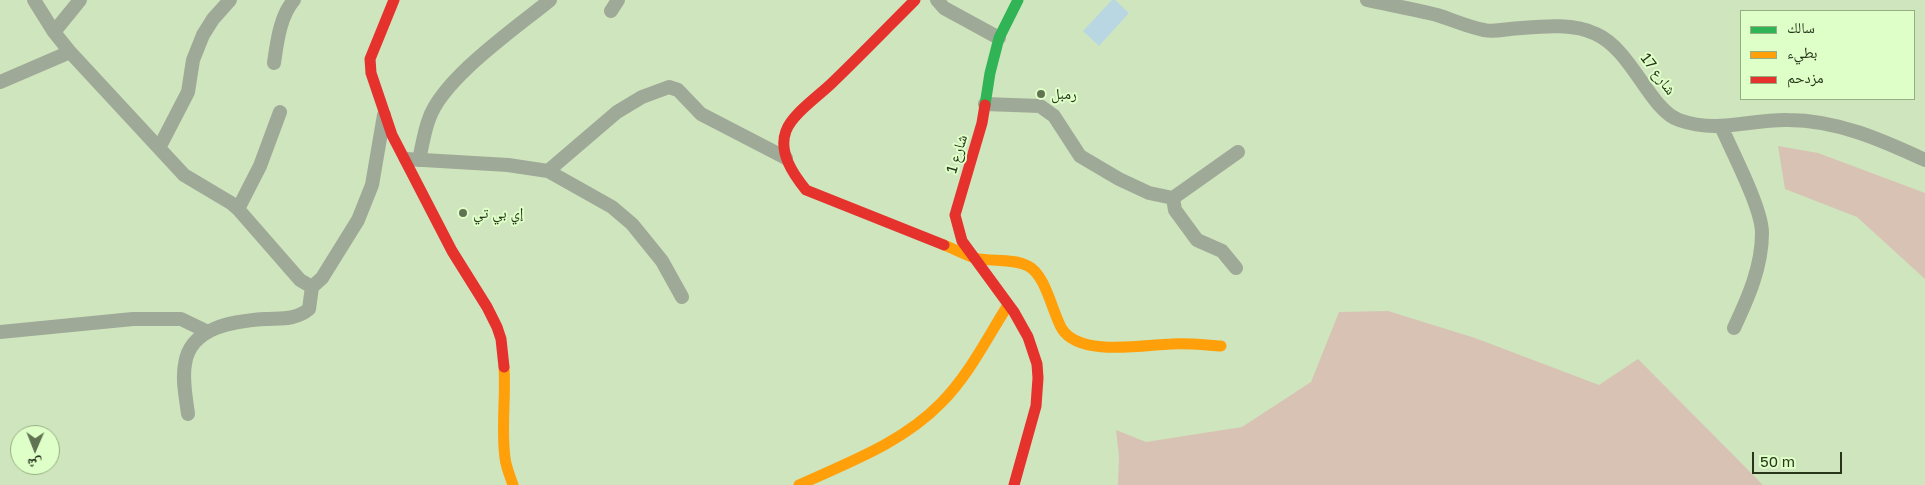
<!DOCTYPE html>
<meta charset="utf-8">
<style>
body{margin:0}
#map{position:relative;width:1925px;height:485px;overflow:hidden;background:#cfe5be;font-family:"Golos Text","Noto Naskh Arabic",sans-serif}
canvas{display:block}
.legend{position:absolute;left:1740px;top:10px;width:175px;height:90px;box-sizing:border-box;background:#dfffc8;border:1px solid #95af83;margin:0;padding:6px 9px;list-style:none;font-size:15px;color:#27361b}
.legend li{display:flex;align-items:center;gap:10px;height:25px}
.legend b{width:25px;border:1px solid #95af83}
.north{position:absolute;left:10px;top:425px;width:50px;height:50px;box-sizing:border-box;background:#dfffc8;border:1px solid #95af83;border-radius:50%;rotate:181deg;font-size:14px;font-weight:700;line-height:20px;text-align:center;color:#27361b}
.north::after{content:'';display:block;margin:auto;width:18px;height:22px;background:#627354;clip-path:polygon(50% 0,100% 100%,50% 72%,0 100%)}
.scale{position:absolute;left:1752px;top:452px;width:90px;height:22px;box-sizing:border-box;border:2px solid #27361b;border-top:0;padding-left:6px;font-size:15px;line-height:18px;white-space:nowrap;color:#27361b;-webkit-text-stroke:4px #dfffc8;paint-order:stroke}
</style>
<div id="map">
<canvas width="1925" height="485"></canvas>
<ul class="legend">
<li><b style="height:6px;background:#30b455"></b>سالك</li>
<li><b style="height:6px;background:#ff9f0a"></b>بطيء</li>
<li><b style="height:6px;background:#e5322d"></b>مزدحم</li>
</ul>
<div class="north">ش</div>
<div class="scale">50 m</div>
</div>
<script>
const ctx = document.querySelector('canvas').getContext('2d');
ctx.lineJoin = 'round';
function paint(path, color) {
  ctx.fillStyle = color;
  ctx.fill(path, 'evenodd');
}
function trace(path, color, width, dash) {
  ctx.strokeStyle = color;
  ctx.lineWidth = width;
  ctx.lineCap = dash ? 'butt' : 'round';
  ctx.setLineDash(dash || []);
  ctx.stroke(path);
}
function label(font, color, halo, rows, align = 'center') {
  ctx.font = font + ' "Golos Text","Noto Naskh Arabic",sans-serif';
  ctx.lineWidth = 4;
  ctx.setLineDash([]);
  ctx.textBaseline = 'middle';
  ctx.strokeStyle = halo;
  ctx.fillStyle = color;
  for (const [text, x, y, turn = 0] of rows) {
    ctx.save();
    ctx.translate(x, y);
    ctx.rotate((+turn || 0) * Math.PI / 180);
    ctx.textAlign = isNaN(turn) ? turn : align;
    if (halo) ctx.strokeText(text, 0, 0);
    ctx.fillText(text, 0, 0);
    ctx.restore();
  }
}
paint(new Path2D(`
 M 1778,146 L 1818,153 L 1925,193 L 1925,279 L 1857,217 L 1785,189 Z
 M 1388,311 L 1475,338 L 1599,385 L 1638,359 L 1763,485 L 1118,485 L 1119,456 L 1116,430 L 1146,442 L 1242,427 L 1311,382 L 1339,312 Z`), '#d8c2b4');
paint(new Path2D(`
 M 1112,0 L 1115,0 L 1129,13 L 1099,46 L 1083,31 Z`), '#b9d6e3');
trace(new Path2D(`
 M 34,0 L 54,32
 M 80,0 L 54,32 L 70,52 L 184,175 L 231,203 L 238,209 L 300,280 L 312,287 L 322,278 L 358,220 L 372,185 L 384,115
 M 937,0 L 944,8 L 999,38
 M 1367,0 C 1390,5 1414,9 1437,15 C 1453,20 1468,27 1484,30 C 1492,32 1502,30 1510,29 C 1538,27 1571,22 1596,34 C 1632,50 1650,110 1679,120 C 1718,134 1750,119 1788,120 C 1837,120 1882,140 1925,160
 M 611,11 L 618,0
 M 274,63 C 277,42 280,16 294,0
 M 0,82 L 70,52
 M 985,104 L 1040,106 L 1054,116 L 1080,156 L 1119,179 L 1149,193 L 1173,198 L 1238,152
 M 1721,126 C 1732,152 1762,208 1762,233 C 1762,267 1748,298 1734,328
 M 159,148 L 188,92 L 193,60 L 203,35 L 213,19 L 230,0
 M 406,159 L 508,165 L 548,171 L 612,207 L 632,224 L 662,261 L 682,297
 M 419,160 C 422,147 424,132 429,119 C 443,78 516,28 550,0
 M 548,171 L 617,112 L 642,97 L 669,87 L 678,90 L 701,114 L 786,158
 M 1173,198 L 1175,210 L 1197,240 L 1222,251 L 1236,268
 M 238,209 L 260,166 L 280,112
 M 0,332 L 133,319 L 181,319 L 206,331
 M 188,414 C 186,398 182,380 185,364 C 190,327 234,321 265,319 C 281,318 296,320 309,309 L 312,287`), '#9fa997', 14);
trace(new Path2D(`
 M 985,105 L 990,73 L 999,38 L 1018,0`), '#30b455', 11);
trace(new Path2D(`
 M 944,245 C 954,249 965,255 975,258 C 992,262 1013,258 1028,266 C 1046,275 1052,312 1062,329 C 1080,357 1143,345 1171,344 C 1188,343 1205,345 1221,346
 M 504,367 C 506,397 501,428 505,458 C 506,467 510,476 513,485
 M 799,485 C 849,462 902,443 941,403 C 969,375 987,338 1008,305`), '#ff9f0a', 11);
trace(new Path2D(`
 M 394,0 L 370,59 L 371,73 L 392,135 L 452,251 L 487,307 L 497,327 L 501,339 L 504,367
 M 915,0 C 888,27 861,55 833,82 C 820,95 792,114 786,131 C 778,152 793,174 806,190 L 944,245
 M 985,105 L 982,123 L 955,215 L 962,241 L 1014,312 L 1028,337 L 1037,364 L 1038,378 L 1036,406 L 1014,485`), '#e5322d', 11);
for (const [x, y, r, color] of [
 [1041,94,5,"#627354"],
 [463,213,5,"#627354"]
]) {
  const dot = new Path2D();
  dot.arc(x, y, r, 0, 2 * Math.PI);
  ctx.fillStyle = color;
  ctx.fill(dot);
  trace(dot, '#dfffc8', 2);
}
label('15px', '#27361b', '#dfffc8', [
 ["شارع 17",1658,74,53],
 ["شارع 1",957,154,-73]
]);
label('15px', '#27361b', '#dfffc8', [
 ["رمبل",1051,94],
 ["إي بي تي",473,213]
], 'left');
</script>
